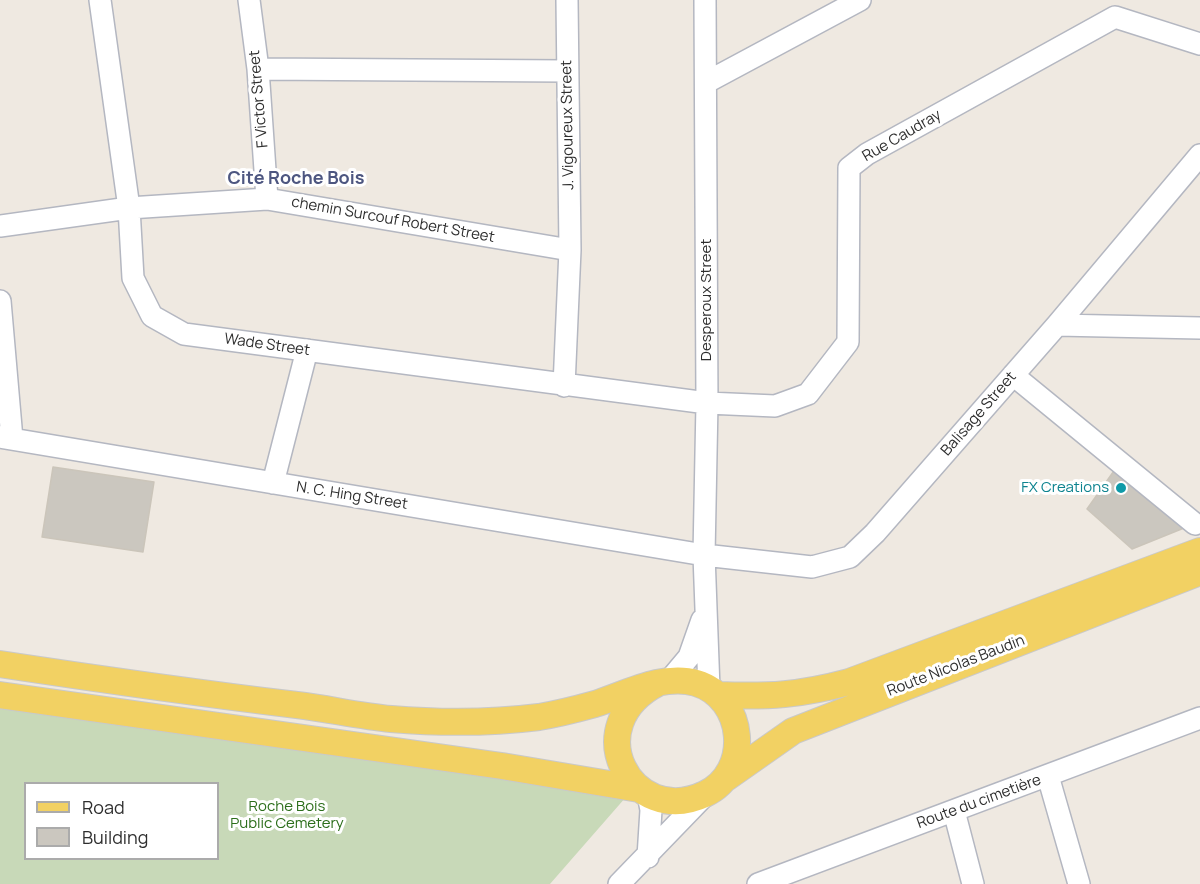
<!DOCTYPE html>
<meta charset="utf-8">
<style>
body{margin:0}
#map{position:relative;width:1200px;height:884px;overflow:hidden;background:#efe9e1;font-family:Manrope,sans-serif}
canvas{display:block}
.legend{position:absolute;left:24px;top:782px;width:195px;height:78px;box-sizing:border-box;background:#fff;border:2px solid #ababab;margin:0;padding:8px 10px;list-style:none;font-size:18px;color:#2e2e2e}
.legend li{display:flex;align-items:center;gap:12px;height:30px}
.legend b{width:30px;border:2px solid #ababab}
</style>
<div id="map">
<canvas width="1200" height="884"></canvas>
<ul class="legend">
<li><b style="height:8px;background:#f2d163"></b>Road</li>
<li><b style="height:16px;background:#cbc7bf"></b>Building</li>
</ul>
</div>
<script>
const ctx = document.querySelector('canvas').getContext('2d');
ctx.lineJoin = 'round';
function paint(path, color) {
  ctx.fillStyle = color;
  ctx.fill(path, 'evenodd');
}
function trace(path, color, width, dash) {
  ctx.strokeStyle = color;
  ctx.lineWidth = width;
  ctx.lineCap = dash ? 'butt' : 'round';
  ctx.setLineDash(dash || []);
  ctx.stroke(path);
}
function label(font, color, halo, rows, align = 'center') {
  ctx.font = font + ' Manrope,sans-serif';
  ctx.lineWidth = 6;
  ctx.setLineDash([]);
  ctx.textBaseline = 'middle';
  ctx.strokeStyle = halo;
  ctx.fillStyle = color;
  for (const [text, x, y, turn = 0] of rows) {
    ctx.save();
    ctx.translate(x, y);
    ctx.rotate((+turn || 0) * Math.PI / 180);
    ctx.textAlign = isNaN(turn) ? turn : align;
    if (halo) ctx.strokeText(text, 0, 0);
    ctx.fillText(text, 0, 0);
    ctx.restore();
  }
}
paint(new Path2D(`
 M 0,702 L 626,797 L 550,884 L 0,884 ZM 26,784 L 218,784 L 218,858 L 26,858 Z`), '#c8d9b8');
const building = new Path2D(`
 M 53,467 L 154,482 L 143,552 L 42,537 Z
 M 1116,468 L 1184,528 L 1132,549 L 1087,509 Z`);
paint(building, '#cbc7bf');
trace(building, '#cbc5ba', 1.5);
const minor = new Path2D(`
 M 100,0 L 129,208 L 133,278 L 152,316 L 184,334 L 707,403 L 775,406 L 808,394 L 848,342 L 849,168 L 867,154 L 1115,17 L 1200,44
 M 249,0 L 258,69 L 267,199
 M 705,0 L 707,403 L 704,555 L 709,689
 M 258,69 L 567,71
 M 707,82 L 860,0
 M 0,226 L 129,208 L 267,199 L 570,250
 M 0,301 L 12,439
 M 1057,325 L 1200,328
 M 1013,375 L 1195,524
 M 564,386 L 570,250 L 567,0
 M 0,437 L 704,555 L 812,567 L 850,557 L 875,533 L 1057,325 L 1200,155
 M 273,483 L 307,350
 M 668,682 L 689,657 L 702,620
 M 1048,776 L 1079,884
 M 648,794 L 651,810 L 648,857
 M 954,811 L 973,884
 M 619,884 L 707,793
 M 758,884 L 1200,718`);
const major = new Path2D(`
 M 0,664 C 99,679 198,693 297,705 C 329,709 360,716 391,719 C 439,723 491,723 539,717 C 557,714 577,709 595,704 C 626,694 664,673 696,683 C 746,698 752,772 705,794 C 631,829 576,725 658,683
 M 0,695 L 502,766 L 639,789
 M 719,695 C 769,697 800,695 849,682 L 1200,551
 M 726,778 L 793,731 L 1200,572`);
trace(minor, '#b4b7c1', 24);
trace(major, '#c9c9c9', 28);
trace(minor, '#fff', 21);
trace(major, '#f2d163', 26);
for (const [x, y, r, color] of [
 [1121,488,6,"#0f9aa8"]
]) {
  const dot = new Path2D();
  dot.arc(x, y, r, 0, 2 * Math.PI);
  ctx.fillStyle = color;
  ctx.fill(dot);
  trace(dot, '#fff', 2);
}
label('15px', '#2e2e2e', '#fff', [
 ["F Victor Street",259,99,-95],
 ["J. Vigoureux Street",568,125,-91],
 ["Rue Caudray",902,136,-30],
 ["chemin Surcouf Robert Street",393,220,10],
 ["Desperoux Street",707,300,-90],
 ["Wade Street",267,345,8],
 ["Balisage Street",979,414,-49],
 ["N. C. Hing Street",352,496,9],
 ["Route Nicolas Baudin",956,666,-21],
 ["Route du cimetière",979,802,-20]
]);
label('15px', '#0d838f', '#fff', [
 ["FX Creations",1109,488]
], 'right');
label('15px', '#2c6e1b', '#fff', [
 ["Roche Bois",287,807],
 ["Public Cemetery",287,824]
]);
label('bold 18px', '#4d5680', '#fff', [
 ["Cité Roche Bois",296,179]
]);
</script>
